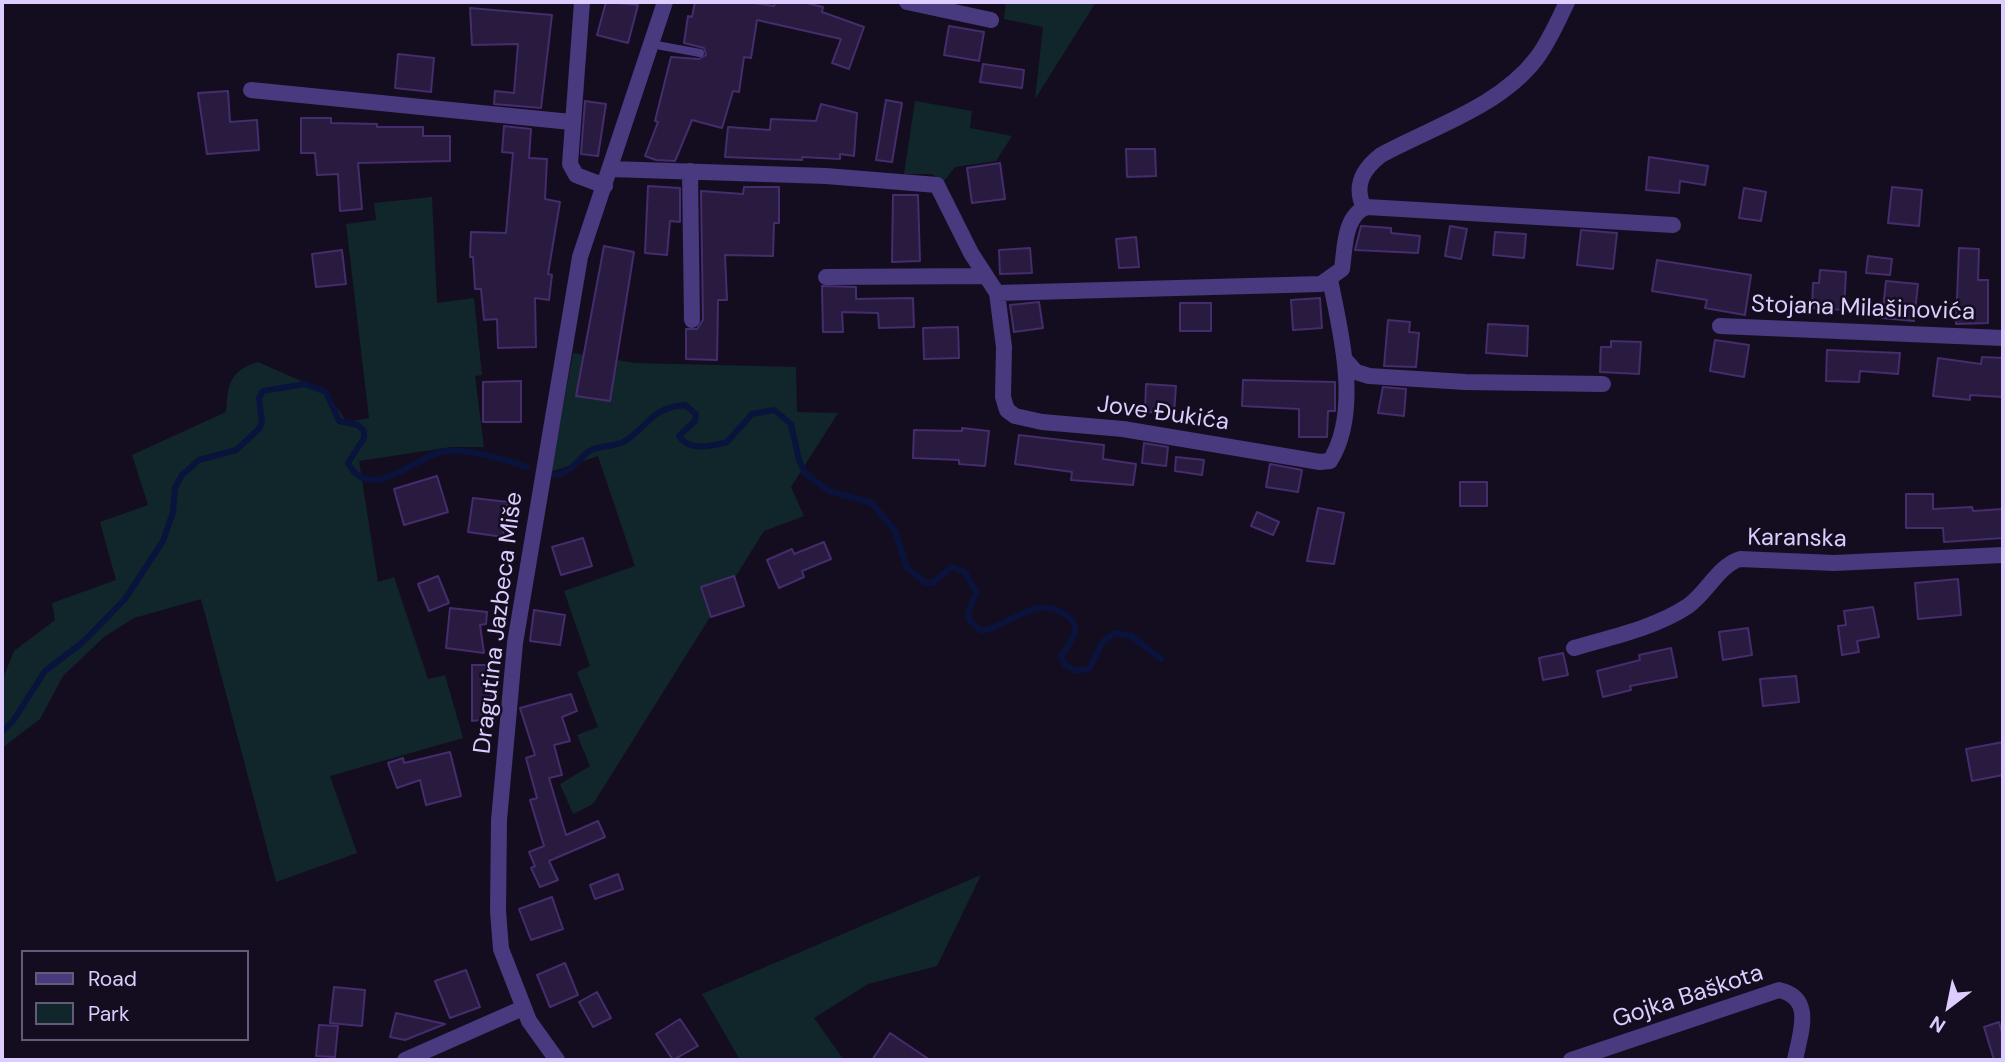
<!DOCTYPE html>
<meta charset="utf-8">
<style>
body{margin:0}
#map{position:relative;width:2005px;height:1062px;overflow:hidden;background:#140d20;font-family:"DM Sans",sans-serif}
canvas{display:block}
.frame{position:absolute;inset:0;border:4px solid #dccdfe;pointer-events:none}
.legend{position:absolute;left:21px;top:950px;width:228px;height:91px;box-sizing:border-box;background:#140d20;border:2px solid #645a79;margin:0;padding:9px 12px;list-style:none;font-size:21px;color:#dccdfe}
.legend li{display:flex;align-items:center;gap:14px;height:35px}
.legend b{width:35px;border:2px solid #645a79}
.north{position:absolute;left:1914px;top:971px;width:70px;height:70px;-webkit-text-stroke:5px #140d20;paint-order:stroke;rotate:212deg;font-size:19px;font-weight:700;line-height:28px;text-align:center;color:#dccdfe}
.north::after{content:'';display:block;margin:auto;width:24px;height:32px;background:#dccdfe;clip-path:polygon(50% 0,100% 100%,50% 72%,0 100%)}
</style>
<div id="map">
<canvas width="2005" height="1062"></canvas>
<div class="frame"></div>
<ul class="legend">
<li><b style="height:9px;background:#49397e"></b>Road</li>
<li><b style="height:19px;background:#11262a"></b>Park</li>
</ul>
<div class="north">N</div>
</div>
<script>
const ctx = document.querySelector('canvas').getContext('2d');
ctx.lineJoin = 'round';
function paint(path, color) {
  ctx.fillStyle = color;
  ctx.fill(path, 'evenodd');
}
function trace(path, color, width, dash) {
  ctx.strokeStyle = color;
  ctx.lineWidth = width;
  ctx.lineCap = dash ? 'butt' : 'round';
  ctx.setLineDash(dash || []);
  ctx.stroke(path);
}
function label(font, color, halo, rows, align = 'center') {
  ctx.font = font + ' "DM Sans",sans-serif';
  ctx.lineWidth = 5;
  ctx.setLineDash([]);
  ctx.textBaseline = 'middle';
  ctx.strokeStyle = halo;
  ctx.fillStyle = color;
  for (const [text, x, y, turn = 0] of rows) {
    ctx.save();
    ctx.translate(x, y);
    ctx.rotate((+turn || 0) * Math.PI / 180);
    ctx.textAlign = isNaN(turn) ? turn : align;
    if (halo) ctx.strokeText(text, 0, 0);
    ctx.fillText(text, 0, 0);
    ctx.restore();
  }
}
paint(new Path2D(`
 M 1006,2 L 1096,2 L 1035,99 L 1043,27 L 1004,19 Z
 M 915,101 L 972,111 L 970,128 L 1012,136 L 996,161 L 955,167 L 944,181 L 931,174 L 904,174 Z
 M 432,197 L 437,303 L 474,298 L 482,375 L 475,376 L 484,447 L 451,447 L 359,461 L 378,582 L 394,577 L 428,679 L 445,675 L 463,738 L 330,776 L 357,853 L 276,882 L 201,599 L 134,618 L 104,637 L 63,676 L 40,719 L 2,748 L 2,681 L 14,651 L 55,620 L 52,603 L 116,580 L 100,522 L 148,505 L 132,455 L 226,412 C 228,384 229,371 258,362 L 326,392 L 347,422 L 369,418 L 346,224 L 376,220 L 374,203 Z
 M 573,353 L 635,363 L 796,367 L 797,412 L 838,413 L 791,487 L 804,516 L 764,531 L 593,804 L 573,814 L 560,784 L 590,766 L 577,735 L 598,727 L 577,672 L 590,666 L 564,591 L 635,566 L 598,456 L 551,472 Z
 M 981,875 L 937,966 L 868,984 L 814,1018 L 844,1060 L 740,1060 L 702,994 Z`), '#11262a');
trace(new Path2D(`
 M 553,475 C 572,474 575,462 588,452 C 599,444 615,448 625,441 C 649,426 650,408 685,405 L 696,414 L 695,421 L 679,436 C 689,452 712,446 727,442 L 752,414 L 774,410 L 791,424 L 799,460 L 805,473 L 829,491 L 872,503 L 895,531 L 907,568 L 926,583 L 934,582 L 951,567 L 965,572 L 976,592 L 968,613 L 969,620 L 981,631 C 1012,626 1034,593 1066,615 C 1085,628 1070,642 1061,656 L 1064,664 L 1076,671 L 1090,668 L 1103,641 L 1116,633 L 1131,636 L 1161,659
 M 2,732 L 13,721 L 45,671 L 83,642 L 125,599 L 163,541 L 173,512 L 175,488 L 182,475 L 199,460 L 236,450 L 259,429 L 262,422 L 259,398 L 263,391 L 305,384 L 326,392 L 339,421 L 358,425 L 364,431 L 364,438 L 348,463 C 371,506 417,454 446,451 C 472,449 502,459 527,467`), '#0a133c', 6);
const building = new Path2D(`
 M 606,2 L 638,5 L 628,43 L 597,35 Z
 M 695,2 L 748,2 L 774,6 L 775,2 L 802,2 L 823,7 L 822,12 L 864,27 L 849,69 L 832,63 L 841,39 L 757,20 L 751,58 L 744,57 L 739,92 L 733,91 L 722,128 L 692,120 L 675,161 L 656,160 L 645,156 L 658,122 L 655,121 L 671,57 L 699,59 L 706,55 L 704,48 L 684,43 L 688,16 L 692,17 Z
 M 470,8 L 552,15 L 541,108 L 494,104 L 495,91 L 514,93 L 518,44 L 472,45 Z
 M 949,26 L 984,32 L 979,61 L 944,55 Z
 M 398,54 L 434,58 L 431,92 L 395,88 Z
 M 983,64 L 1024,70 L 1022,88 L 980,82 Z
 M 228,91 L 230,122 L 257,120 L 259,150 L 207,154 L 198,93 Z
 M 886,100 L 902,103 L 892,162 L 876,160 Z
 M 585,101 L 606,104 L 598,156 L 581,154 Z
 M 821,104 L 857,113 L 854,156 L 840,154 L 840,159 L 802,157 L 802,160 L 725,157 L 728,127 L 770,130 L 771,119 L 816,121 Z
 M 301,118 L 331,118 L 331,123 L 377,124 L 377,127 L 423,127 L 423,136 L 450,136 L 450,161 L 358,163 L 362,209 L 340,211 L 338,174 L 317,175 L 315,153 L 301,153 Z
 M 504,126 L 531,129 L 529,158 L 547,159 L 545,199 L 560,202 L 548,274 L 552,275 L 549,300 L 535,298 L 536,347 L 498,348 L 497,319 L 484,320 L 481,289 L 475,289 L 473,257 L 470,257 L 471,232 L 506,233 L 513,153 L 502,152 Z
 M 1126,149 L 1155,149 L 1156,176 L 1127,177 Z
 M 1649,157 L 1708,166 L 1705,185 L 1680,181 L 1679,193 L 1646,190 Z
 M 1000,163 L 1005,199 L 972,203 L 967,168 Z
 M 648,186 L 680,188 L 680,222 L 670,221 L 667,255 L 645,253 Z
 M 744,187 L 779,187 L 779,223 L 774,223 L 773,256 L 725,255 L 727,300 L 718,300 L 717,360 L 686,359 L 686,329 L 697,329 L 703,320 L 701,191 L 743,194 Z
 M 1892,187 L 1922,190 L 1919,226 L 1888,223 Z
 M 1744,188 L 1766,192 L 1761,221 L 1739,218 Z
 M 893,195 L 918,195 L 920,261 L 892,262 Z
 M 1361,226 L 1391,228 L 1391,233 L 1420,236 L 1418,253 L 1355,250 Z
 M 1450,226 L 1467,229 L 1461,259 L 1445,256 Z
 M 1581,230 L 1617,233 L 1613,269 L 1577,265 Z
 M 1495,232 L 1526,234 L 1524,258 L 1493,255 Z
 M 1136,237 L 1139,267 L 1119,268 L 1116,239 Z
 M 604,246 L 634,252 L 610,401 L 576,396 Z
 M 1030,248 L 1032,273 L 1000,274 L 999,250 Z
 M 1959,248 L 1979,249 L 1978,280 L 1988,280 L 1988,323 L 1956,324 Z
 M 342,250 L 346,284 L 316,287 L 312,254 Z
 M 1868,256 L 1892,259 L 1890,275 L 1866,273 Z
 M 1657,260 L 1751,275 L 1745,315 L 1705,308 L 1707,300 L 1652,291 Z
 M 1820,270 L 1846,272 L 1844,310 L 1812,308 L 1813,283 L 1819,283 Z
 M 1886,281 L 1918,284 L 1914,321 L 1882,318 Z
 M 822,286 L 856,287 L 856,299 L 913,298 L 914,327 L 879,328 L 878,313 L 842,312 L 843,332 L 823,332 Z
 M 1320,298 L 1322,328 L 1293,330 L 1291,300 Z
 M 1039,302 L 1043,328 L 1014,332 L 1010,305 Z
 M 1180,303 L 1211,303 L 1211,331 L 1180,331 Z
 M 1388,320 L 1410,322 L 1409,332 L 1419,333 L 1416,367 L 1384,366 Z
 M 1488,324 L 1528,326 L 1527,356 L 1486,353 Z
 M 958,327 L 959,358 L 924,359 L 923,328 Z
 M 1715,340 L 1749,345 L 1744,377 L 1710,371 Z
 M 1611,341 L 1641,342 L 1639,374 L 1600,372 L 1601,347 L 1611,347 Z
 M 1827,350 L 1900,353 L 1898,374 L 1860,371 L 1859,382 L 1826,381 Z
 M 1982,357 L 2003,358 L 2003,397 L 1970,395 L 1970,400 L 1933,396 L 1938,358 L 1981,364 Z
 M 1243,380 L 1335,382 L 1335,411 L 1328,411 L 1327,437 L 1299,437 L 1299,409 L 1242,406 Z
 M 521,381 L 521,422 L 483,422 L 483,382 Z
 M 1146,384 L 1176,386 L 1174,413 L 1145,412 Z
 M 1383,387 L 1406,389 L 1404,416 L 1378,413 Z
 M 962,428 L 989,431 L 985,466 L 959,464 L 959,460 L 913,458 L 914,430 L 962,431 Z
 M 1019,435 L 1104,445 L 1103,459 L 1136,464 L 1133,485 L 1071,480 L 1072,472 L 1015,464 Z
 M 1144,443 L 1168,447 L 1166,466 L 1142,463 Z
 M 1176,457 L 1204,460 L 1202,475 L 1175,471 Z
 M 1270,464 L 1302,470 L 1298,492 L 1266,487 Z
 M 437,476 L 448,512 L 404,525 L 394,489 Z
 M 1460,482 L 1487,482 L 1487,506 L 1460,506 Z
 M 1906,494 L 1933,494 L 1933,509 L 1972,507 L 1973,511 L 2003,509 L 2003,538 L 1944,542 L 1943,528 L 1906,528 Z
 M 473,498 L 508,502 L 503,537 L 468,532 Z
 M 1318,508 L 1344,513 L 1334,564 L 1307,561 Z
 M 1257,512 L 1279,522 L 1273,535 L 1251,526 Z
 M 583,538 L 592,566 L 561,575 L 552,547 Z
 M 824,542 L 831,559 L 802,571 L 804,577 L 779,588 L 767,560 L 792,549 L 794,554 Z
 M 438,576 L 449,603 L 429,611 L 418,584 Z
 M 734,576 L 744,606 L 711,617 L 701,587 Z
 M 1958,579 L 1961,615 L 1918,619 L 1915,583 Z
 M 1873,607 L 1879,637 L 1857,641 L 1859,652 L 1842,655 L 1838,626 L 1846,625 L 1844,611 Z
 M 450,608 L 487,612 L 486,624 L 480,625 L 484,653 L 446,648 Z
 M 534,610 L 565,615 L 560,645 L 530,641 Z
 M 1748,628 L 1752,655 L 1723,660 L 1719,632 Z
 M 1671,648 L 1677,677 L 1630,686 L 1631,690 L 1603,697 L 1597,671 L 1640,660 L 1639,655 Z
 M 1563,653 L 1568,675 L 1543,680 L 1539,658 Z
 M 472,665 L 486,665 L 495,718 L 472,721 Z
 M 1796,676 L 1799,702 L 1763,706 L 1760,679 Z
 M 571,694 L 577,711 L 562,717 L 570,741 L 554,745 L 562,775 L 549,778 L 566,835 L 598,821 L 605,837 L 549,861 L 558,880 L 540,887 L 531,868 L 535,866 L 529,852 L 544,846 L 530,800 L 537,798 L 526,758 L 535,755 L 520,708 Z
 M 2003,742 L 2003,775 L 1972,781 L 1966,749 Z
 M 450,752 L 461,796 L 426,805 L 420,780 L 397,788 L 388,763 L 403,758 L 404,763 Z
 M 618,874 L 623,889 L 595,899 L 590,885 Z
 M 552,897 L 563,929 L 531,940 L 519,909 Z
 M 565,963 L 578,995 L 550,1007 L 537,975 Z
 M 466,970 L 480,1007 L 450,1018 L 435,981 Z
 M 334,987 L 365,990 L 362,1026 L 330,1023 Z
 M 597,992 L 611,1018 L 593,1027 L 579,1002 Z
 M 396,1013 L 445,1024 L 405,1040 L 390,1037 Z
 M 680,1019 L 698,1046 L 673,1060 L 656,1034 Z
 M 1999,1022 L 2003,1036 L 2003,1060 L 1994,1060 L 1984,1027 Z
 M 319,1025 L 338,1026 L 335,1057 L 316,1056 Z
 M 890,1033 L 930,1060 L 872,1060 Z`);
paint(building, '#291a40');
trace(building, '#452c6c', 2);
trace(new Path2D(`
 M 651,44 L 700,53`), '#49397e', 8);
trace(new Path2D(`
 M 582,2 L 570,164 L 576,175 L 605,186
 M 907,2 L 991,20
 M 251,90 L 571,122
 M 610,169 L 826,176 L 937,185 L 971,253 L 997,293 L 1004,347 L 1003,397 L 1007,410 L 1015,416 L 1042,422 L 1123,429 L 1320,462 L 1330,461 C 1361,412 1341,333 1330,280
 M 690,171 L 692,320
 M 1364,208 C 1353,185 1363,169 1381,155 C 1432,127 1499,107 1536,59 C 1549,42 1558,21 1567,2
 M 826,277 L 984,276
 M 997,293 L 1321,284 L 1342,269 C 1345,248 1344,215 1367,207 L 1673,225
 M 1720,326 L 2003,338
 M 1346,361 L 1356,372 L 1369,376 L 1465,382 L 1603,384
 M 1574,648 C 1611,637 1655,628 1688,606 C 1707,593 1718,566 1740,559 L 1834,563 L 2003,555
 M 405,1060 L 523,1008
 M 557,1060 L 529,1021 L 501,949 L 498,911 L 499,820 L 515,643 L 580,257 L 665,2
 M 1571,1060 L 1779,990 C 1815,998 1800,1033 1795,1060`), '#49397e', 16);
label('24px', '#dccdfe', '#140d20', [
 ["Stojana Milašinovića",1863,309,2],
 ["Jove Đukića",1163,414,8],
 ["Karanska",1797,539,1],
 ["Dragutina Jazbeca Miše",499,623,-83],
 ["Gojka Baškota",1688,997,-18]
]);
</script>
